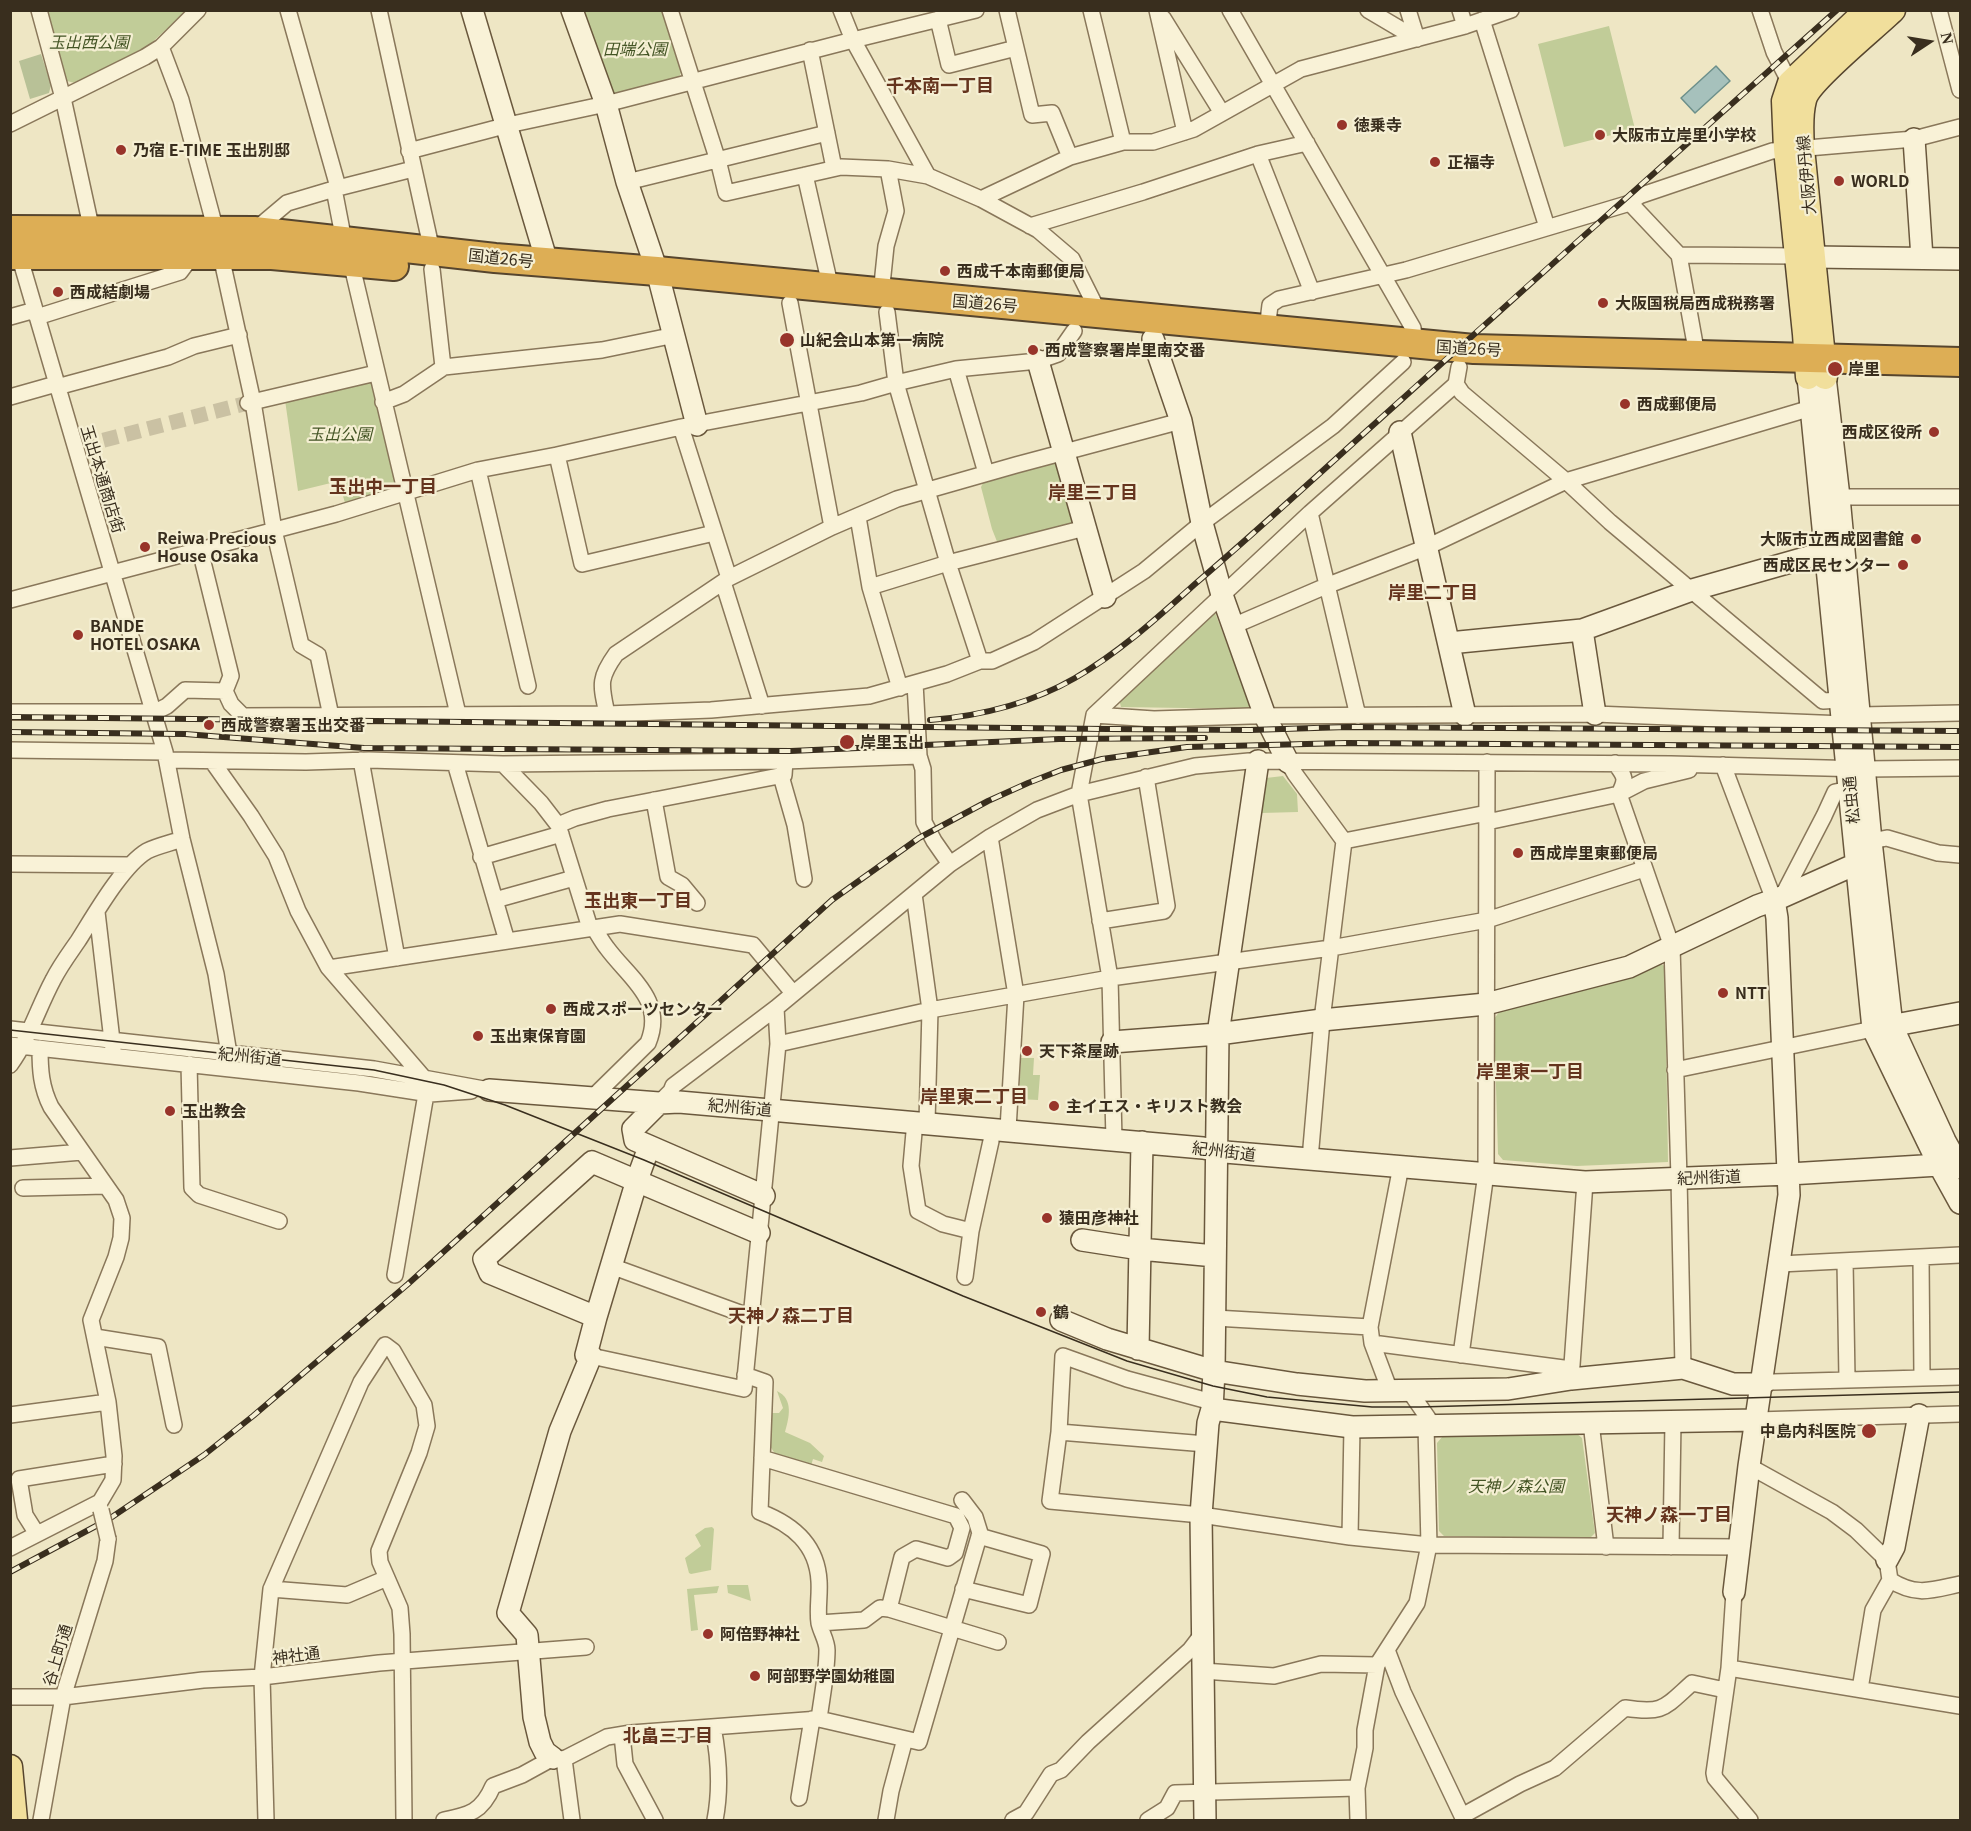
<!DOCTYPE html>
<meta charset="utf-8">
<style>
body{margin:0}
#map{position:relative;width:1971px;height:1831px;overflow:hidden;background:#eee6c4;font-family:Georgia,serif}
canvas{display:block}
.frame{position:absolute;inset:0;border:12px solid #392e1e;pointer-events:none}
.north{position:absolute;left:1899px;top:12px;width:60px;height:60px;-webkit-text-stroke:4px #f5efd3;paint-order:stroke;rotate:78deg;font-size:16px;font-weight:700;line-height:24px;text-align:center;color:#392e1e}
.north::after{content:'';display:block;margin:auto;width:21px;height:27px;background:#392e1e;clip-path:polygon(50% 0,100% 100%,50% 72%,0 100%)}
</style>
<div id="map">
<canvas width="1971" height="1831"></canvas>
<div class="frame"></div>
<div class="north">N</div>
</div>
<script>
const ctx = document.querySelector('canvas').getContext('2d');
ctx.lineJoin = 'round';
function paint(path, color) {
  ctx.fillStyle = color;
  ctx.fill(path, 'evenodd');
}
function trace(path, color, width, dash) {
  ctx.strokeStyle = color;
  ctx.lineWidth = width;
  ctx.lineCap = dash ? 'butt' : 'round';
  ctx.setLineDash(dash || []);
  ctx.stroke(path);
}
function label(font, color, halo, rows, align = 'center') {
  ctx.font = font + ' Georgia,"Noto Sans JP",serif';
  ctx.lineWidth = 4.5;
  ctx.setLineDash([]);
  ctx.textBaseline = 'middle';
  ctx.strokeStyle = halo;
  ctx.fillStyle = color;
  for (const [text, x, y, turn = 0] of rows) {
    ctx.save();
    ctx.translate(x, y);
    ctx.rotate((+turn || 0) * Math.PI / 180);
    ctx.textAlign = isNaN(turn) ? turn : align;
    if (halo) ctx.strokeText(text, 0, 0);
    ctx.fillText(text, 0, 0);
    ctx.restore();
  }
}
paint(new Path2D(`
 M 47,11 L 186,11 L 148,46 L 75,83 L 67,81 Z
 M 580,11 L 663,11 L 683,68 L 679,77 L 615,94 L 609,90 Z
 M 1609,26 L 1635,129 L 1564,147 L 1538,44 Z
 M 375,379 L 400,486 L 346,507 L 339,481 L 298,491 L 285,400 Z
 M 1056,462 L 1075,519 L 1071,525 L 998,544 L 992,529 L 981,487 L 984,481 Z
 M 1214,610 L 1250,703 L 1248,709 L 1121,707 L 1119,699 Z
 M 1283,776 L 1297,794 L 1298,812 L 1261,813 L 1266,778 Z
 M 1655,962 L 1665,966 L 1668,1162 L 1577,1166 L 1503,1160 L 1498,1154 L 1494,1019 L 1502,1008 Z
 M 1021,1058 L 1034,1058 L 1033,1075 L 1040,1075 L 1038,1100 L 1019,1099 Z
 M 777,1391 C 794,1399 789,1418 785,1432 L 810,1443 L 824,1456 L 822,1462 L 813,1459 L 810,1469 L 777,1457 L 770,1446 L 771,1413 L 779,1413 L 783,1408 Z
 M 1576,1433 L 1582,1438 L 1595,1533 L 1589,1539 L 1444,1536 L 1439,1531 L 1437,1443 L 1442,1437 Z
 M 712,1527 L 714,1529 L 711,1570 L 691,1574 L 689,1573 L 685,1558 L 701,1546 L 695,1535 L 705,1528 Z
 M 727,1585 L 748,1585 L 751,1601 L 728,1593 Z
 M 719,1586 L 717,1593 L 694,1595 L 698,1630 L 691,1631 L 687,1589 Z`), '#c1cc98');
paint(new Path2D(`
 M 41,54 L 51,85 L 49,93 L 30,99 L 19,61 Z`), '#b8c197');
const water = new Path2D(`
 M 1716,66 L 1730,81 L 1695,113 L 1681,98 Z`);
paint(water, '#a6c1bc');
trace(water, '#6c8f8a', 1.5);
trace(new Path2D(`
 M 81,446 L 248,403`), '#cac1a3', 15, [15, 8]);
const street = new Path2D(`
 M 39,10 L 63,98 L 92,231
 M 288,10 L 338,187
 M 379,10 L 432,251
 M 670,10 L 719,164 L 726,193 L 841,167 L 888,169 L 928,176
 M 976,10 L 853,40 L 928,176 L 981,199 L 1038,230 L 1072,259 L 1093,301 L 1096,314
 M 1007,10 L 1032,115 L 1052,113 L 1070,157
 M 1091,10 L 1123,142
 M 1157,10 L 1185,132
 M 1230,10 L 1413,328 L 1415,345
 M 1368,10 L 1417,39
 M 1408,10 L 1417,39
 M 1460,10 L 1465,26
 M 1760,10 L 1774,52 L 1790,83
 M 1939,10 L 1960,90
 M 1163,18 L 1222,113
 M 938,19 L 949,65 L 1016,48
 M 1482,20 L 1547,227
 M 161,47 L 181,100 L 216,231
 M 810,50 L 834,168
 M 10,124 L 145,57 L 161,47 L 198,10
 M 409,151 L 508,125 L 606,104 L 853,40 L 841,10
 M 1258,154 L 1312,292
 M 805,175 L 831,289
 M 627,182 L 827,133
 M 334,189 L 413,169
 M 981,199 L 1070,157 L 1123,142 L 1153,142 L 1194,129 L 1301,69 L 1465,26 L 1511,10
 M 1030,226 L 1143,192 L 1258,154 L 1307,143
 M 255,230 L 287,203 L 334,189 L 344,241
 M 19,255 L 165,752 L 182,839 L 216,974 L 229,1054 L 227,1068
 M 1679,255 L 1796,256
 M 221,256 L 253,402 L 274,530 L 301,645 L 318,655 L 331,716
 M 351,262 L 458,714
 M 432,269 L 443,367
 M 881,294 L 886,246 L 896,211 L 888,169
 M 790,303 L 832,527
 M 887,312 L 896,383 L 948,563 L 980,661
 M 10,317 L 35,310
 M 37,317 L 180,272 L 192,256
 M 1267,330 L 1270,305 L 1279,299 L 1406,270 L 1630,203
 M 1697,355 L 1679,255 L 1630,203 L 1639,196 L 1772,151 L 1914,139 L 1960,127
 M 1459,367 L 1456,384 L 1462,393 L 1566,481 L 1610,522 L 1823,701 L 1841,700
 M 956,369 L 986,473
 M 57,387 L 168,357 L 194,346 L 239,335
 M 10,397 L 56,384
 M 383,402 L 404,394 L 444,367 L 602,350 L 675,335
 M 248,403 L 376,373
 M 681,427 L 729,578
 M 557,455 L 582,564 L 714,533
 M 478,470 L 528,686
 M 1839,497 L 1960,497
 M 1310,513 L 1358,716
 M 858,517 L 870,587 L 900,688
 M 200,550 L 231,676 L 225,691 L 231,704 L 243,716 L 607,714 L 711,710 L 869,696 L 947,674 L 980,661 L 992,661 L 1034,642 L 1144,571 L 1202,523 L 1333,426 L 1403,362
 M 723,582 L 762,706
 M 870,587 L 948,563 L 1085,528
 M 10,600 L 336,514 L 478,470 L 557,455 L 681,427 L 861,393 L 896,383 L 956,369 L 1038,361 L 1058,354 L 1074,331
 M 1233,626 L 1326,586 L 1427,547 L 1566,481 L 1811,408
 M 915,683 L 919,756 L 923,769 L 924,822 L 934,841 L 950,864
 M 10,712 L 155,712 L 167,706 L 185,690 L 225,691
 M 607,714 C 601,685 598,679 616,654 L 729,578 L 832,527 L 897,499 L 1016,465 L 1181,421
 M 1094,715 L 1154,719 L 1250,716 L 1595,714 L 1844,724 L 1860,715 L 1960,713
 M 10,750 L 165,752
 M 167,760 L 306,762 L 369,760 L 503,764 L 785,761
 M 361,760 L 397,958
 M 212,761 L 251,816 L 276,856 L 298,911 L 328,967 L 423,1077
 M 1288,762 L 1295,774 L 1344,841 L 1322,1020 L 1310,1159
 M 455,763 L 507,941
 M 1615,763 C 1625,777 1627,778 1619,794 L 1672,947 L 1679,1178 L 1683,1368
 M 503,764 L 541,803 L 558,825 L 590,928
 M 1723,765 L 1774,900
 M 781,776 L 795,825 L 804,879
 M 654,800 L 668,877 L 682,885 L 697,903
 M 1487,822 L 1619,794 L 1644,781 L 1689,770
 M 558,825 L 575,818 L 608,809 L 784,775 L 785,761 L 919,756
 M 990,837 L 1016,995 L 1008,1129
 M 1344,841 L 1487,813
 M 1871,841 L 1887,838 L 1938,853 L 1960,855
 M 481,857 L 561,834
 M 10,864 L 130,865
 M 914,894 L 930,1010 L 927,1122
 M 1782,897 L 1824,816 L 1835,792 L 1850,789
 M 495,900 L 574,878
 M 97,912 L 113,1049
 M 1100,921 L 1164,911 L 1167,906 L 1146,777
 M 329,968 L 620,924 L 753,945 L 793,993
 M 10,1029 L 374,1069 L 489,1090
 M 778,1044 L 930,1010 L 1110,978 L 1331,948 L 1487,920 L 1644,869
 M 10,1045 L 359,1083 L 430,1094 L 471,1091
 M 189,1064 L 192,1188 L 199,1195 L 279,1221
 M 10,1065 C 29,1039 38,1008 53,980 C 60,966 69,954 78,941 C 94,916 122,866 147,851 C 157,846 171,843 182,839
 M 1675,1070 L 1873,1029
 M 593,1097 L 648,1043 C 666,1000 629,978 607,948 C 602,942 598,934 594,928
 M 659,1103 L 671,1091 L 673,1086 L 776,1008 L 950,864 L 990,837 L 1037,810 L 1079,794 L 1195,766 L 1249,761 L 1671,764 L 1864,769 L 1960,768
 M 915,1121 L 911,1166 L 918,1211 L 943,1224 L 971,1231 L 991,1141
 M 1114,1140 L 1110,978 L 1079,794 L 1094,715 L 1310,513 L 1456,384
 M 10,1158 L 82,1152
 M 23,1188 L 106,1186
 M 1921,1258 L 1922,1378
 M 1845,1261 L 1847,1379
 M 1780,1264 L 1960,1255
 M 611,1266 L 751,1317
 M 395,1275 L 426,1094
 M 965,1277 L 971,1231
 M 1215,1318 L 1370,1327
 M 95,1337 L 158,1347 L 174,1425
 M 1372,1343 L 1370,1327 L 1401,1166
 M 1461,1355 L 1486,1173 L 1487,762
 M 591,1356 L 744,1389 L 778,1044 L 776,1008
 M 745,1375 L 765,1382 L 760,1512 C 792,1524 817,1544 819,1581 C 820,1595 817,1610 819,1623 C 821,1632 827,1641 827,1650 C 827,1672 822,1696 819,1719
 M 1571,1379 L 1585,1182
 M 1763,1384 L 1773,1382 L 1960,1377
 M 1390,1391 L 1372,1343 L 1571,1369
 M 1410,1392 L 1428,1418 L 1430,1426
 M 1212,1402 L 1127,1379 L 1063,1356 L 1059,1432 L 1050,1501 L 1201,1515 L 1350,1537 L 1429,1545 L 1739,1547
 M 10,1415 L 108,1402
 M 1757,1420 L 1960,1414
 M 1591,1423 L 1606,1547
 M 1059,1432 L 1206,1444
 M 762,1458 L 956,1516 L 962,1528 L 955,1553 L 948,1558 L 916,1549 L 902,1557 L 889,1609 L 880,1608 L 864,1620 L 819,1623
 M 1749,1466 L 1832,1512 L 1856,1530 L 1887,1560 L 1890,1580 C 1917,1597 1932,1590 1960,1584
 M 37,1534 L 25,1515 L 19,1479 L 114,1464
 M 1350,1537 L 1352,1427
 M 1671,1547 L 1673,1421
 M 10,1548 L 100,1502 L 113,1480 L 114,1456 L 108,1402 L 91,1320 L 116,1257 L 121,1238 L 122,1218 L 116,1200 L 51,1107 C 41,1087 40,1070 40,1048
 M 271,1589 L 347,1595 L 387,1578
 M 963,1589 L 1029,1605 L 1042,1554 L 979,1536
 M 1734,1592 L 1729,1668 L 1714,1773 L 1715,1778 L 1750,1820
 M 889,1609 L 998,1642
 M 1387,1650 L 1403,1692 L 1464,1820
 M 1729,1668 L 1960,1706
 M 1203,1671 L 1274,1676 L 1321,1664 L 1377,1665
 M 1860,1689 L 1873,1610 L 1890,1580
 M 10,1697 L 63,1697 L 203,1680 L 262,1677 L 379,1663 L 586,1647
 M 713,1727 C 719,1758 721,1789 715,1820
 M 622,1735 L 625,1764 L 655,1820
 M 564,1759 L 572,1820
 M 799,1798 L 812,1719
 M 1462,1816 L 1520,1784 L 1555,1768 L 1625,1708 C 1664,1714 1664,1708 1692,1683 L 1725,1690
 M 41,1820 L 63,1697 L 105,1561 L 108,1539
 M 266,1820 L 262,1677 L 271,1589 L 361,1382 L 385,1345 L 393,1351 L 424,1405 L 427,1426 L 419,1453 L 379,1551 L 380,1562 L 400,1608 L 402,1634 L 404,1820
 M 444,1820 C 469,1815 482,1812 493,1786 L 522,1775 L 553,1758 L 564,1759 L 607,1737 L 631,1733 L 819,1719 L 919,1742 L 980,1533 L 975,1517 L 962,1500
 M 886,1820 L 891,1791 L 905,1739
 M 1013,1820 L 1026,1813 L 1051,1774 L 1061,1770 L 1088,1742 L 1190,1650 L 1203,1633
 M 1148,1820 L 1167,1808 L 1175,1793 L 1357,1788
 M 1358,1820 L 1357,1788 L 1365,1748 L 1365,1730 L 1377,1665 L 1417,1603 L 1429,1545 L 1426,1426`);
const secondary = new Path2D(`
 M 472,10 L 547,262
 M 572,10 L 606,104 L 627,182 L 657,271 L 697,425
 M 1914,139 L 1922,258
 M 1813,257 L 1960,259
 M 1153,339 L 1181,421 L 1202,523 L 1222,595 L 1265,716 L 1288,762
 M 1038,361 L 1105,597
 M 1808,377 L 1873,1029 L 1939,1165 L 1960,1203
 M 1825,377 L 1839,497 L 1871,841 L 1892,1026 L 1945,1141 L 1960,1168
 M 1400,432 L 1465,715
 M 1582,630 L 1595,714
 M 1449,643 L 1582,630 L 1692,590 L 1826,552
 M 1879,1028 L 1960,1013
 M 1112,1042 L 1218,1034 L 1322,1020 L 1486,1004 L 1629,967 L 1757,906 L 1782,897 L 1856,864
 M 489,1090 L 659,1103 L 679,1102 L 1203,1148 L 1225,1152 L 1585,1182 L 1789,1174 L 1939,1165 L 1960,1167
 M 659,1103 L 633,1129 L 635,1140 L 764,1196
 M 1082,1240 L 1140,1249 L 1215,1256
 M 596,1317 L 490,1273 L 484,1259 L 592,1162 L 759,1233
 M 1061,1320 L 1107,1339 L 1214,1371 L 1297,1384 L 1365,1391 L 1508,1389 L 1571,1379 L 1683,1368 L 1733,1384 L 1763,1384
 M 1138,1349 L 1142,1142
 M 1212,1409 L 1352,1427 L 1757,1420
 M 1887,1560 L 1894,1547 L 1919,1415
 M 1734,1592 L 1749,1466 L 1789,1195 L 1777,918 L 1774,900
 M 553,1758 L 545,1752 L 540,1742 L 534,1717 L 527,1635 L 508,1613 L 560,1431 L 591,1356 L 586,1355 L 596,1317 L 637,1180 L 649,1147
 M 1205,1820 L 1201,1515 L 1208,1423 L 1212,1409 L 1214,1371 L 1218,1034 L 1258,761`);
const primary = new Path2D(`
 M 1808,377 L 1805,334 L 1786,149 L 1784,101 L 1790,83 L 1867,10
 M 1825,377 L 1802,148 C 1801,133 1800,115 1804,100 C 1808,81 1876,27 1893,10
 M 10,1767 L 15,1820`);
const highway = new Path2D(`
 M 10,230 L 254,231 L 495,258 L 657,271 L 1474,349 L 1960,362
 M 10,255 L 272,255 L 394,266`);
trace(street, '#89775a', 18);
trace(secondary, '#6a583d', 24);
trace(primary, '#56452e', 27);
trace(highway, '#56452e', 32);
trace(street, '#f9f2d7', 15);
trace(secondary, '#f9f2d7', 21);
trace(primary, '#f1df9c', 24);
trace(highway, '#ddae55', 28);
trace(new Path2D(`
 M 10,1030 L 374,1070 L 444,1085 L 505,1105 L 644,1160 L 963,1296 L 1127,1361 L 1213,1386 L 1267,1397 L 1372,1407 L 1420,1407 L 1960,1392`), '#392e1e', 1.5);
const rail = new Path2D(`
 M 10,717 L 1108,729 L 1250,730 L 1347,727 L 1960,731
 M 930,720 C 980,716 1032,703 1075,678 C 1120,652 1157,618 1195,584 C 1251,536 1306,486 1361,436 C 1519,293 1678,152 1837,10
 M 10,732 L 185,734 L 364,748 L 791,751 L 1059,739 L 1205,738
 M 10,1572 L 109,1519 L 204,1455 L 253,1416 L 408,1284 L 832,900 L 919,838 L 988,801 L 1028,783 L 1061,770 L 1102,759 L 1187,747 L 1347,743 L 1960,747`);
trace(rail, '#392e1e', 6);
trace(rail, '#f5efd3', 4, [11]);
const streetBridge = new Path2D(`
 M 101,1510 L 108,1539`);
trace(streetBridge, '#89775a', 18, []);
trace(streetBridge, '#f9f2d7', 15);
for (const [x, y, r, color] of [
 [1342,125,6,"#98342a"],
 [1600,135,6,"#98342a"],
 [121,150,6,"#98342a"],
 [1435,162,6,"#98342a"],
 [1839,181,6,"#98342a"],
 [945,271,6,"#98342a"],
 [58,292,6,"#98342a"],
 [1603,303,6,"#98342a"],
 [787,340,8,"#98342a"],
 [1033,350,6,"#98342a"],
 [1835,369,8,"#98342a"],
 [1625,404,6,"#98342a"],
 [1934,432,6,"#98342a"],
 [1916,539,6,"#98342a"],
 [145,547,6,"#98342a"],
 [1903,565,6,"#98342a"],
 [78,635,6,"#98342a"],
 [209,725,6,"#98342a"],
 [847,742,8,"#98342a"],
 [1518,853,6,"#98342a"],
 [1723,993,6,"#98342a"],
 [551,1009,6,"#98342a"],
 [478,1036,6,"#98342a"],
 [1027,1051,6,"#98342a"],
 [1054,1106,6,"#98342a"],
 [170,1111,6,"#98342a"],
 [1047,1218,6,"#98342a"],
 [1041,1312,6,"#98342a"],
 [1869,1431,8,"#98342a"],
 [708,1634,6,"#98342a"],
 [755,1676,6,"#98342a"]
]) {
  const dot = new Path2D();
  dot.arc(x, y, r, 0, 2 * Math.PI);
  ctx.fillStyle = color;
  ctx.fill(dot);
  trace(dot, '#f5efd3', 2);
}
label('italic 16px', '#445525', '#f5efd3', [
 ["玉出西公園",89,42],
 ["田端公園",635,49],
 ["玉出公園",340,434],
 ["天神ノ森公園",1516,1486]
]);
label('bold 16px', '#392e1e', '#f5efd3', [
 ["徳乗寺",1354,125],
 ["大阪市立岸里小学校",1612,135],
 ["乃宿 E-TIME 玉出別邸",133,150],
 ["正福寺",1447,162],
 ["WORLD",1851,181],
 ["西成千本南郵便局",957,271],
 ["西成結劇場",70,292],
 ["大阪国税局西成税務署",1615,303],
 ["山紀会山本第一病院",800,340],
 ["西成警察署岸里南交番",1045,350],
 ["岸里",1848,369],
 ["西成郵便局",1637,404],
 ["西成区役所",1922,432,"right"],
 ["Reiwa Precious",157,538],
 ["House Osaka",157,556],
 ["大阪市立西成図書館",1904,539,"right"],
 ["西成区民センター",1891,565,"right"],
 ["BANDE",90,626],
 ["HOTEL OSAKA",90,644],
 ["西成警察署玉出交番",221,725],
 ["岸里玉出",860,742],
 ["西成岸里東郵便局",1530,853],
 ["NTT",1735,993],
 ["西成スポーツセンター",563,1009],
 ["玉出東保育園",490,1036],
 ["天下茶屋跡",1039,1051],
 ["主イエス・キリスト教会",1066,1106],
 ["玉出教会",182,1111],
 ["猿田彦神社",1059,1218],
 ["鶴",1053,1312],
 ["中島内科医院",1856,1431,"right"],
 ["阿倍野神社",720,1634],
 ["阿部野学園幼稚園",767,1676]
], 'left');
label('16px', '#392e1e', '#f5efd3', [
 ["大阪伊丹線",1806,175,-95],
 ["国道26号",501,258,6],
 ["国道26号",985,303,5],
 ["国道26号",1469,348,3],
 ["玉出本通商店街",103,479,73],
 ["松虫通",1851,800,-95],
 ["紀州街道",250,1056,6],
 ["紀州街道",740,1107,5],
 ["紀州街道",1224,1151,7],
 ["紀州街道",1709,1177,-2],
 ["谷上町通",57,1655,-73],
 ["神社通",296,1655,-7]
]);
label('bold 18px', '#65341e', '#f5efd3', [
 ["千本南一丁目",940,85],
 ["玉出中一丁目",383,486],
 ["岸里三丁目",1093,492],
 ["岸里二丁目",1433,592],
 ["玉出東一丁目",638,900],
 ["岸里東一丁目",1530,1071],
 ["岸里東二丁目",974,1096],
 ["天神ノ森二丁目",791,1315],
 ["天神ノ森一丁目",1669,1514],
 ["北畠三丁目",668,1735]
]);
</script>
